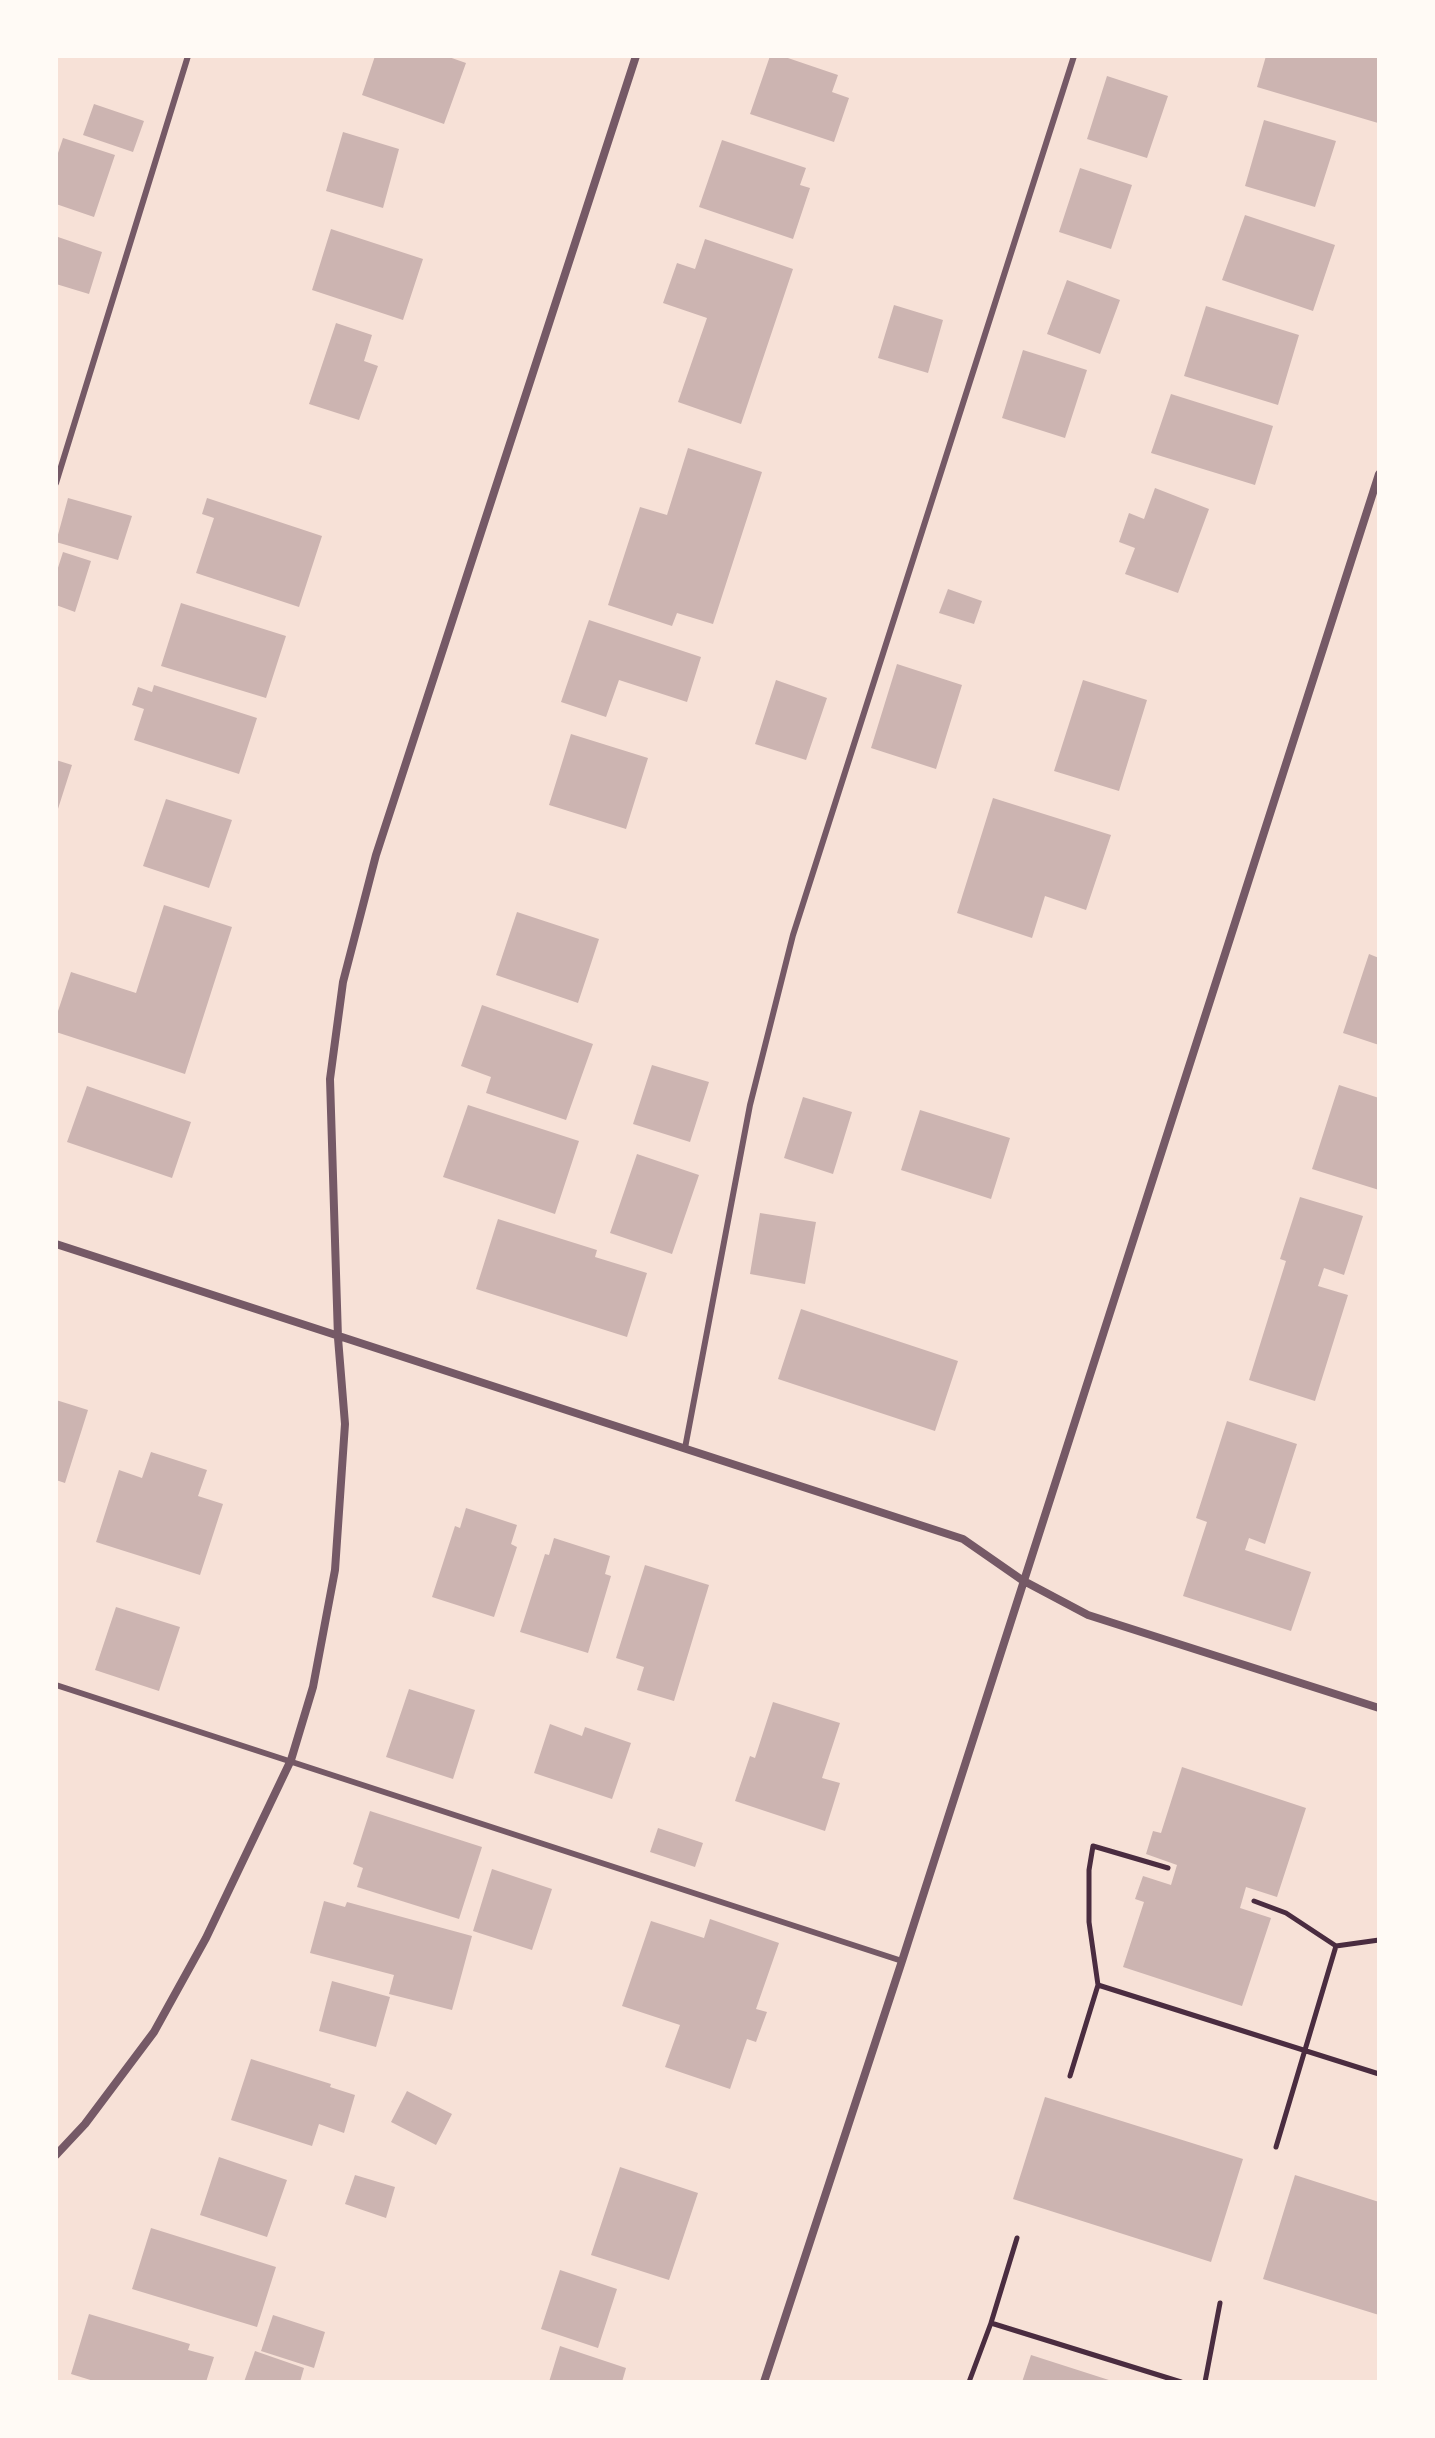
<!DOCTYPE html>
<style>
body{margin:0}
#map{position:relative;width:1435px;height:2438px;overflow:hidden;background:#f7e1d7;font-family:Commissioner,sans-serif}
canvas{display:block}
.frame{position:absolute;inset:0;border:58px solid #fffaf5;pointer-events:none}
</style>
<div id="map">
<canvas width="1435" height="2438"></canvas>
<div class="frame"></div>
</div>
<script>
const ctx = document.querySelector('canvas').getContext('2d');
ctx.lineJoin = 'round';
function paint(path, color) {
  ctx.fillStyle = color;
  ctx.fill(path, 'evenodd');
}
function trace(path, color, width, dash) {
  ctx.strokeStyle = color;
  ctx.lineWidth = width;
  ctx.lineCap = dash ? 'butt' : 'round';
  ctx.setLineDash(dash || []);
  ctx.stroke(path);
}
paint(new Path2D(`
 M 375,56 L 446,56 L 466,63 L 444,124 L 362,95 Z
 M 770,56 L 782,56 L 838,75 L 832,92 L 849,98 L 834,142 L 750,114 Z
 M 1266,56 L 1379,56 L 1378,123 L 1257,87 Z
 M 1107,76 L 1168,96 L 1147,158 L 1087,139 Z
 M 94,104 L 144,121 L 133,152 L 83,135 Z
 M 1264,120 L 1336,141 L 1315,207 L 1245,186 Z
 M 343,132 L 399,149 L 383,208 L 326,191 Z
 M 63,138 L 115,155 L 94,217 L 56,204 L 56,159 Z
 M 722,140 L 806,168 L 800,185 L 810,188 L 793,239 L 699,207 Z
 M 1080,168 L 1132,185 L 1111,249 L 1059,232 Z
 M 1245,215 L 1335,245 L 1313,311 L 1222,280 Z
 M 331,229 L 423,259 L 403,320 L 312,290 Z
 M 58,237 L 102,252 L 89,294 L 56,284 Z
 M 705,239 L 793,269 L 741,424 L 678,402 L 707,318 L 663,303 L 677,263 L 695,269 Z
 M 1067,280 L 1120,300 L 1100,354 L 1047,334 Z
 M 894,305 L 943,320 L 928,373 L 878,358 Z
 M 1206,306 L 1299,335 L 1278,405 L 1184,376 Z
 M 336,323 L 372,335 L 364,361 L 378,366 L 359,420 L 309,404 Z
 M 1023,350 L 1087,370 L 1065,438 L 1002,418 Z
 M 1171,394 L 1273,426 L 1255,485 L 1151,453 Z
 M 688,448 L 762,472 L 713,624 L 677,613 L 672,626 L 608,605 L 640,507 L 667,515 Z
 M 1155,488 L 1209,509 L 1178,593 L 1125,574 L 1135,548 L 1119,542 L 1129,513 L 1144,519 Z
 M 68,498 L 132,516 L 118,560 L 56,542 Z
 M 207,498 L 322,536 L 299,607 L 196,573 L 214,518 L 202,514 Z
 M 63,552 L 91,561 L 75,612 L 56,605 L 56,574 Z
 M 948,589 L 982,601 L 974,624 L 939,613 Z
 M 181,603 L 286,636 L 266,698 L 161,666 Z
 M 589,620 L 701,657 L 687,702 L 619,680 L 606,717 L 561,702 Z
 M 897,664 L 962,685 L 936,769 L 871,748 Z
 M 776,680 L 827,698 L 806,760 L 755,744 Z
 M 1083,680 L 1147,700 L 1119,791 L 1054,771 Z
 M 154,685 L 257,718 L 239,774 L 134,740 L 144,709 L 132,705 L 138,687 L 152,692 Z
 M 571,734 L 648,758 L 626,829 L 549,805 Z
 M 56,760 L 72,765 L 57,812 L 56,812 Z
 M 993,798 L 1111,835 L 1086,910 L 1045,896 L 1032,938 L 957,913 Z
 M 166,799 L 232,820 L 209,888 L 143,866 Z
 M 164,905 L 232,927 L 185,1074 L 56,1032 L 56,1017 L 71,972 L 136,993 Z
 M 517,912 L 599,939 L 578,1003 L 496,975 Z
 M 1369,954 L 1379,958 L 1379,1045 L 1343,1033 Z
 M 482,1005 L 593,1044 L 566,1120 L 486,1093 L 491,1077 L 461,1066 Z
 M 652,1065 L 709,1082 L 690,1142 L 633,1124 Z
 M 1339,1085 L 1379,1098 L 1379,1190 L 1312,1169 Z
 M 87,1086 L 191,1122 L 172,1178 L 67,1142 Z
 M 803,1097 L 852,1112 L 833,1174 L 784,1158 Z
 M 468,1105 L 579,1141 L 555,1214 L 443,1177 Z
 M 920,1110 L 1010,1138 L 991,1199 L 901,1170 Z
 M 637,1154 L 699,1175 L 672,1254 L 610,1233 Z
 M 1300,1197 L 1363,1216 L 1344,1275 L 1324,1268 L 1318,1286 L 1348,1295 L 1315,1401 L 1249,1380 L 1286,1261 L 1280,1259 Z
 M 760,1213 L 816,1222 L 805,1284 L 750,1274 Z
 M 498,1219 L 597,1250 L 595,1257 L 647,1273 L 627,1337 L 476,1289 Z
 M 801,1309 L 958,1361 L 935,1431 L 778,1379 Z
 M 56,1400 L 88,1410 L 65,1483 L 56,1480 Z
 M 1227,1421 L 1297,1444 L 1265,1544 L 1249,1538 L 1245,1550 L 1311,1572 L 1291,1631 L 1183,1596 L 1207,1522 L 1196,1518 Z
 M 151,1452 L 207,1470 L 198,1496 L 223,1504 L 200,1575 L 96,1542 L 119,1470 L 142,1478 Z
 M 466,1508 L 517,1525 L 511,1544 L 517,1547 L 494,1617 L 432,1597 L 455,1526 L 460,1528 Z
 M 554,1538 L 610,1556 L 605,1574 L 611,1576 L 588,1653 L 520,1632 L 545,1554 L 549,1555 Z
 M 645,1565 L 709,1585 L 674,1701 L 637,1690 L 644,1667 L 616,1658 Z
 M 116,1607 L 180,1627 L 159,1691 L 95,1670 Z
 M 409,1689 L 475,1710 L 453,1779 L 386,1757 Z
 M 773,1702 L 840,1723 L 822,1778 L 840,1783 L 825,1831 L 735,1801 L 750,1756 L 755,1758 Z
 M 550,1724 L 582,1736 L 585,1727 L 631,1743 L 612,1799 L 534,1773 Z
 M 1182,1767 L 1306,1808 L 1277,1897 L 1246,1887 L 1240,1908 L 1271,1918 L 1242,2006 L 1123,1967 L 1144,1902 L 1135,1899 L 1143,1876 L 1171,1885 L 1177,1865 L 1146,1854 L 1153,1831 L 1161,1833 Z
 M 370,1811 L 482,1847 L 459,1919 L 357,1887 L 363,1868 L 353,1864 Z
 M 658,1828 L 703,1843 L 695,1867 L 650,1852 Z
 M 492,1869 L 552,1889 L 532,1950 L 473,1931 Z
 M 324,1901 L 345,1907 L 347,1902 L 472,1936 L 452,2010 L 389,1994 L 394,1975 L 310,1953 Z
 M 710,1919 L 779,1943 L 756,2009 L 767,2012 L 756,2042 L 747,2039 L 730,2089 L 665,2067 L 680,2025 L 622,2006 L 651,1921 L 704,1938 Z
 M 332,1981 L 390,1997 L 376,2047 L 319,2031 Z
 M 251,2059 L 331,2084 L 330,2087 L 355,2095 L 344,2133 L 319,2124 L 312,2146 L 231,2120 Z
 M 407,2091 L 452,2114 L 436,2145 L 391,2122 Z
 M 1045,2097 L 1243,2159 L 1211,2262 L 1013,2199 Z
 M 219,2157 L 287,2180 L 267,2237 L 200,2215 Z
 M 620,2167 L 698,2193 L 669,2280 L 591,2255 Z
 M 355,2175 L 395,2187 L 386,2218 L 345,2204 Z
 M 1295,2175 L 1379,2202 L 1379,2315 L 1263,2279 Z
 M 151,2228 L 276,2267 L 257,2327 L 132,2289 Z
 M 560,2270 L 617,2289 L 598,2348 L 541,2329 Z
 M 89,2314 L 190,2344 L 188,2350 L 214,2357 L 206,2382 L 97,2382 L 71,2374 Z
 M 273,2315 L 325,2332 L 314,2368 L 261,2351 Z
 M 560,2346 L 626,2368 L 622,2382 L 549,2382 Z
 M 255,2351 L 304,2368 L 300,2382 L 244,2382 Z
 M 1031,2355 L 1112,2381 L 1112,2382 L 1022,2382 Z`), '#ccb4b1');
trace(new Path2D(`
 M 1254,1901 L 1286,1913 L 1336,1946
 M 1098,1985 L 1379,2074
 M 1070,2076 L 1098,1985 L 1089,1922 L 1089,1870 L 1093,1846 L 1168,1868
 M 1276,2147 L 1336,1946 L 1379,1940
 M 1017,2238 L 991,2323 L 1181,2382
 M 969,2382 L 991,2323
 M 1205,2382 L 1220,2303`), '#4a2c40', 5);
trace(new Path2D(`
 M 56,483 L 188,56
 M 685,1448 L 750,1105 L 793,935 L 1074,56
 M 56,1685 L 902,1961`), '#755966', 6);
trace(new Path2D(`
 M 56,1244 L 963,1539 L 1022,1580 L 1088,1615 L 1379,1708
 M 56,2155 L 85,2124 L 154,2032 L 206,1938 L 291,1760 L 313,1687 L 335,1570 L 345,1424 L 338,1338 L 330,1079 L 343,982 L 376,855 L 636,56
 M 764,2382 L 902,1961 L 1379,474`), '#755966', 8);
</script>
